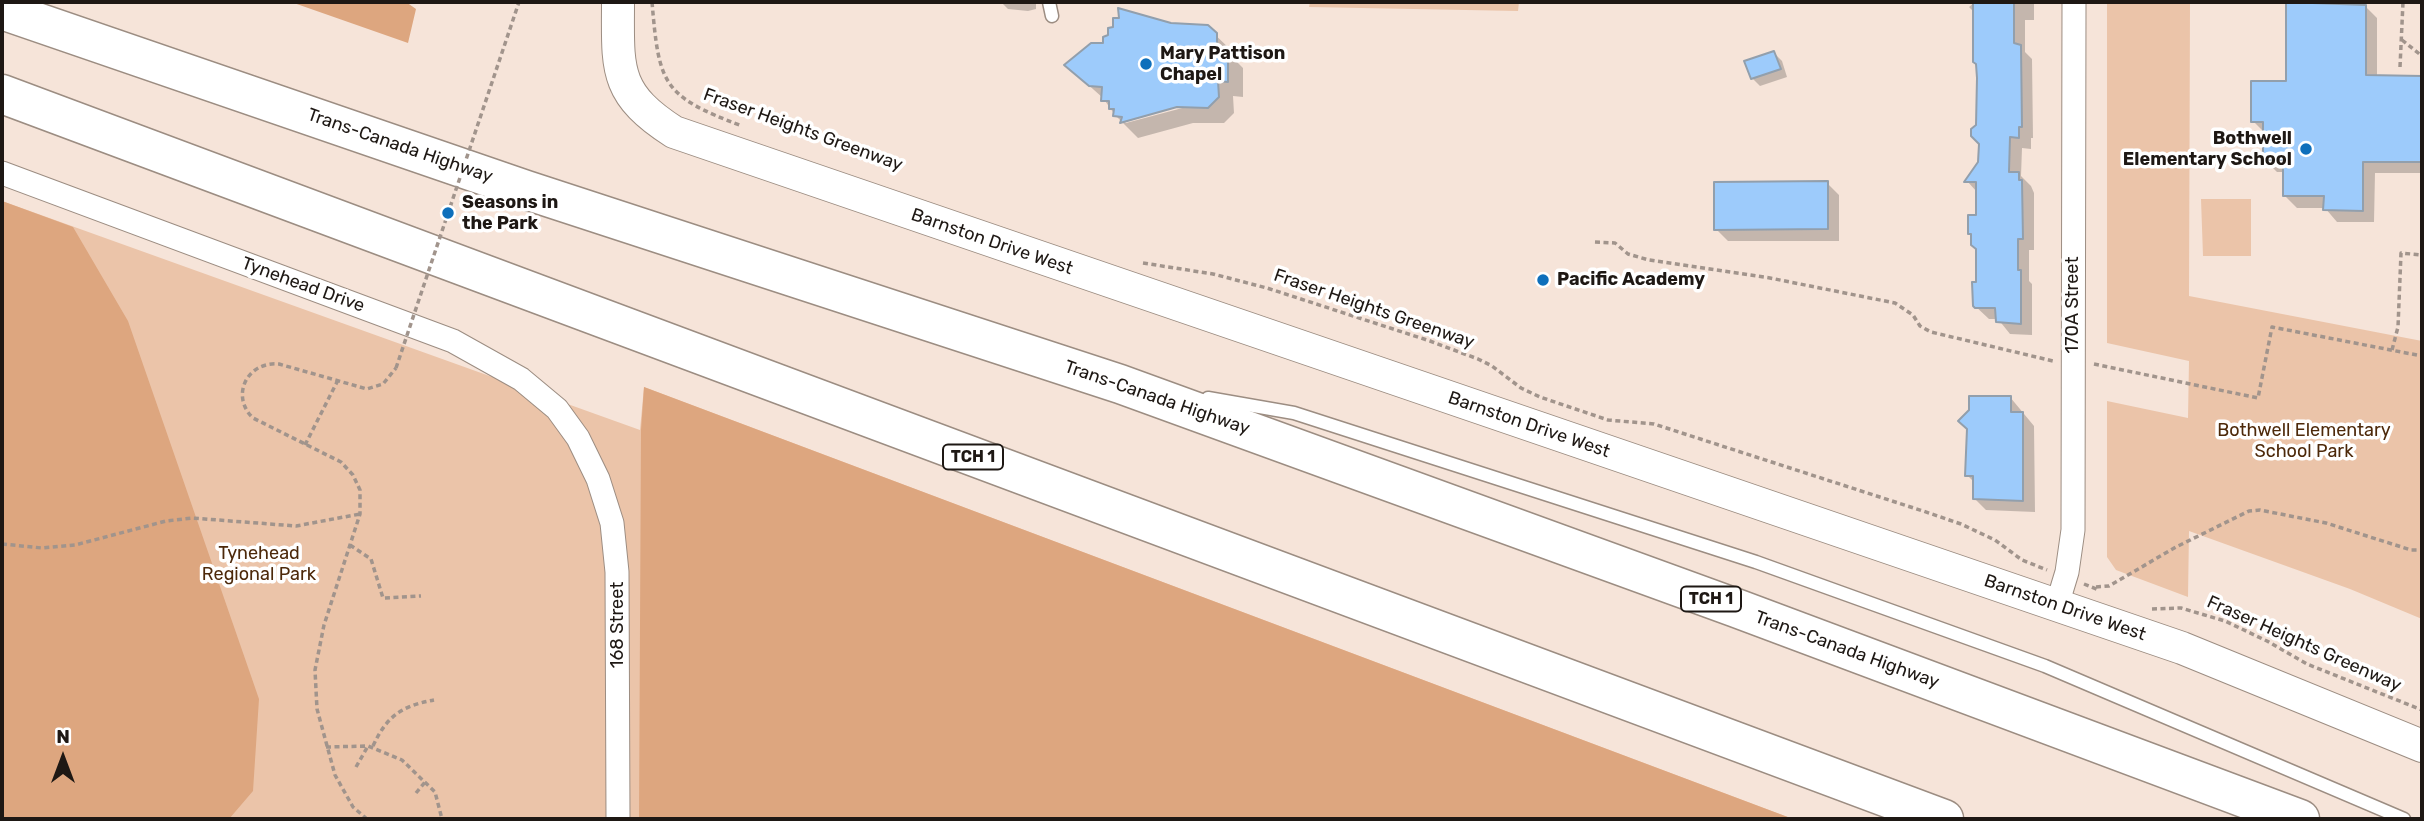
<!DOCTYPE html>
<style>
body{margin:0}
#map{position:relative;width:2424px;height:821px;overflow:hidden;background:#f6e4d9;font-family:Rubik,sans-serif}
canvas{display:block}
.frame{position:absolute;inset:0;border:4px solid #1e1814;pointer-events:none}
.north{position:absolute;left:28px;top:723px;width:70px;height:70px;-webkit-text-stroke:5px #fff;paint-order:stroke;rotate:0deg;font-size:19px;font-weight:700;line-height:28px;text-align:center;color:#1e1814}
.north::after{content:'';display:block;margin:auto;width:24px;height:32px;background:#1e1814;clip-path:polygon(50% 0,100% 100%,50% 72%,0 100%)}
</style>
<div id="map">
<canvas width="2424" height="821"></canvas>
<div class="frame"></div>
<div class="north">N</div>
</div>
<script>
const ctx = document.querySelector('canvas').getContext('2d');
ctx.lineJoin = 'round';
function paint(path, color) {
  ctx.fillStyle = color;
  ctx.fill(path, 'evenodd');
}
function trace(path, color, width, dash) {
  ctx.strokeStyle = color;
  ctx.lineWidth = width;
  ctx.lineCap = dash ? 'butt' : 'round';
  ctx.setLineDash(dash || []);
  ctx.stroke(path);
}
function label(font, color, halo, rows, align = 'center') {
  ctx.font = font + ' Rubik,sans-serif';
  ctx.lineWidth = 7;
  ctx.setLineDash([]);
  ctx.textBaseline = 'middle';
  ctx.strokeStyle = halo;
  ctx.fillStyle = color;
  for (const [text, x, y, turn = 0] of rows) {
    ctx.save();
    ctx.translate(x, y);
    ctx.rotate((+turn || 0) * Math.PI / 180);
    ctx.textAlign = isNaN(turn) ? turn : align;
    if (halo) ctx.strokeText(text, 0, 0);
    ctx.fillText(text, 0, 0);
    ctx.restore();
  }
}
paint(new Path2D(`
 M 1310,2 L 1519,2 L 1518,11 L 1309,7 Z
 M 2107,2 L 2190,2 L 2189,296 L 2422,341 L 2422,619 L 2350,589 L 2189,531 L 2188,597 L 2116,570 L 2107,557 L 2107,401 L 2188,418 L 2189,361 L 2107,343 Z
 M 2251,199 L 2251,256 L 2203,256 L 2201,199 Z
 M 2,201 L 640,430 L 644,387 L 1793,819 L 2,819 Z`), '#ebc4a9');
paint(new Path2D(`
 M 291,2 L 406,2 L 416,9 L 408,43 Z
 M 2,201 L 73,227 L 128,321 L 259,699 L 253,791 L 229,819 L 2,819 Z
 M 644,387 L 1793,819 L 639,819 L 641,430 Z`), '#dda67f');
paint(new Path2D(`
 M 1001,2 L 1036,2 L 1036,9 L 1028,11 L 1008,9 Z
 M 1975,2 L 2034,2 L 2034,20 L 2025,20 L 2025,52 L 2032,59 L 2033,138 L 2031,138 L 2031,149 L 2022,148 L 2021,176 L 2031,186 L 2034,193 L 2034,250 L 2029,250 L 2029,281 L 2032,284 L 2032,335 L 2010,334 L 1998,319 L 1989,319 L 1974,305 L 1978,284 L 1977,192 L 1967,181 L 1980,163 L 1975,13 L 1969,7 Z
 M 2288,2 L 2328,2 L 2333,6 L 2365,6 L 2377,18 L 2377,77 L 2422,78 L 2422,173 L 2375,173 L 2374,222 L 2337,222 L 2325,208 L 2297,208 L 2285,196 L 2285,172 L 2277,172 L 2265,160 L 2265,133 L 2253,121 L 2287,83 Z
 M 1170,24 L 1207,27 L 1232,51 L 1232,57 L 1243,68 L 1243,97 L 1233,96 L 1234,113 L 1224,123 L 1193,123 L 1138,138 L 1115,115 L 1103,98 L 1066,65 L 1105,45 ZM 1185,103 L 1186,107 L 1126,123 L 1123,120 Z
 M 1774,53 L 1782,61 L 1787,77 L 1760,86 L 1752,78 Z
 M 1827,183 L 1839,195 L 1839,241 L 1728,241 L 1716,229 Z
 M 2010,397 L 2034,426 L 2035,512 L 1986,510 L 1974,498 L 1974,482 L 1967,475 Z`), '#0003');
const building = new Path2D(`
 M 1973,2 L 2014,2 L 2014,43 L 2021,45 L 2022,127 L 2019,127 L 2019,138 L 2010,137 L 2009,172 L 2019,172 L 2019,180 L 2022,180 L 2023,239 L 2018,239 L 2018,270 L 2021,270 L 2021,324 L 1996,322 L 1995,308 L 1975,308 L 1973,306 L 1972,282 L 1976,282 L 1976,249 L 1971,245 L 1971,234 L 1968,234 L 1968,215 L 1976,215 L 1976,182 L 1964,182 L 1978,162 L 1979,144 L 1971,136 L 1971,129 L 1976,125 L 1977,78 L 1976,64 L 1973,62 Z
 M 2286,2 L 2366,5 L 2366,75 L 2422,76 L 2422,162 L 2363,162 L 2363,211 L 2323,210 L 2324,196 L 2283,196 L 2283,161 L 2263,160 L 2263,122 L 2251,122 L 2251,81 L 2286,81 Z
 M 1118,8 L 1171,23 L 1208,25 L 1217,33 L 1217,50 L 1228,50 L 1228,82 L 1218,81 L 1219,97 L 1208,108 L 1177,107 L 1120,123 L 1122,117 L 1113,116 L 1114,109 L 1109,109 L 1109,101 L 1101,101 L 1102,87 L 1089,86 L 1064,65 L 1091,43 L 1103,43 L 1103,37 L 1108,35 L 1108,28 L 1113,27 L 1113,18 L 1119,18 Z
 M 1774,51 L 1781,69 L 1751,79 L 1744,61 Z
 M 1828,181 L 1828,229 L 1714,230 L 1714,182 Z
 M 1969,396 L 2011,396 L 2011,412 L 2023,412 L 2023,501 L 1973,499 L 1973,476 L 1965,476 L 1967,429 L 1958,421 L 1969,410 Z`);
paint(building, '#9dcbfb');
trace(building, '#929fac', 2);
const lane = new Path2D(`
 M 1049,2 L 1052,16
 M 1208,398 L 1294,413 L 1756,562 L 2045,666 L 2404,819`);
const street = new Path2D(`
 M 2,173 L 453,341 L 521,379 L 557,409 L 578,438 L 598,479 L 612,523 L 617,572 L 618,819
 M 2057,605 L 2067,572 L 2073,530 L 2074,2`);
const secondary = new Path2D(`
 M 618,2 C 618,68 613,93 674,132 L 2182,648 L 2422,746`);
const highway = new Path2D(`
 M 2,10 L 526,190 L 1120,384 L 1736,608 L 2300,819
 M 2,94 L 1944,819`);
trace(lane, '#9c8d82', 15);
trace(street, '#9c8d82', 25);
trace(secondary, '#9c8d82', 34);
trace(highway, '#9c8d82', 41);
trace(new Path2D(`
 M 652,2 C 659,84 662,96 742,126
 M 2402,40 L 2422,56
 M 2400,67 L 2403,2
 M 1595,242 L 1615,243 L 1628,254 L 1649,260 L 1770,278 L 1895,303 L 1913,315 L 1920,326 L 1931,332 L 2053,361
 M 1143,263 L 1213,274 L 1267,288 L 1430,341 L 1478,359 L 1492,366 L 1521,388 L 1540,397 L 1608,420 L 1654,424 L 1923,511 L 1961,524 L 1995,540 L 2022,560 L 2047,570
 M 2392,350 L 2398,327 L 2401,253 L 2422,255
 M 2094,364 L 2258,398 L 2272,327 L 2422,356
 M 305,445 L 337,382
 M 2,544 L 42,548 L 75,545 L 166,521 L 192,518 L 296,526 L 360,514
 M 350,545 L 371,559 L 383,598 L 421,596
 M 2084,584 L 2099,590
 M 2096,587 L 2109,586 L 2176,547 L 2249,511 L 2260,510 L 2326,523 L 2411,550 L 2422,550
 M 2152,609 L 2181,608 L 2225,621 L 2267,641 L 2307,664 L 2422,710
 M 373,746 C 387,716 401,706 434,700
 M 326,747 L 368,746 L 402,760 L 435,792 L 442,819
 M 356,767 L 368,746
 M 416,793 L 426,781
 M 367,819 L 353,807 L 335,775 L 317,709 L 315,670 L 324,625 L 360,514 L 360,490 L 353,475 L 341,462 L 253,418 C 230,396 247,361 279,364 L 367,389 L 383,384 L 396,368`), '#a1948c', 3.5, [5, 3.5]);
trace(lane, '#fff', 12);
trace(street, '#fff', 23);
trace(secondary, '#fff', 32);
trace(highway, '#fff', 38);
trace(new Path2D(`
 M 396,368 L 519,2`), '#a1948c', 3.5, [5, 3.5]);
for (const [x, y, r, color] of [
 [1146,64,7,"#0e6fbb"],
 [2306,149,7,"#0e6fbb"],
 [448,213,7,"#0e6fbb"],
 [1543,280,7,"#0e6fbb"]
]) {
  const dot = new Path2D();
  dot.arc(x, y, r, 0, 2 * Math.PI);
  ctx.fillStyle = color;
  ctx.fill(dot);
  trace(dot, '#fff', 2.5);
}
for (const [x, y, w] of [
 [973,457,60],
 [1711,599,60]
]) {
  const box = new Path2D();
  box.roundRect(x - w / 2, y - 12.5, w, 25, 5);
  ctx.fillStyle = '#fff';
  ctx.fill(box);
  trace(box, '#1e1814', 2);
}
label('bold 16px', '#1e1814', null, [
 ["TCH 1",973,457],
 ["TCH 1",1711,599]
]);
label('bold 18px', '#1e1814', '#fff', [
 ["Mary Pattison",1160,54],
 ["Chapel",1160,75],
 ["Bothwell",2292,139,"right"],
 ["Elementary School",2292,160,"right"],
 ["Seasons in",462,203],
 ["the Park",462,224],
 ["Pacific Academy",1557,280]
], 'left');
label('18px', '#1e1814', '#fff', [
 ["Fraser Heights Greenway",803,130,20],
 ["Trans-Canada Highway",400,146,19],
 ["Barnston Drive West",992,242,19],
 ["Tynehead Drive",303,285,20],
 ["170A Street",2073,305,-90],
 ["Fraser Heights Greenway",1374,309,19],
 ["Trans-Canada Highway",1157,398,19],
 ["Barnston Drive West",1529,425,19],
 ["Barnston Drive West",2065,608,19],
 ["168 Street",618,625,-90],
 ["Fraser Heights Greenway",2304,644,24],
 ["Trans-Canada Highway",1847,650,20]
]);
label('18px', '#4d290a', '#fff', [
 ["Bothwell Elementary",2304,431],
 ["School Park",2304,452],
 ["Tynehead",259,554],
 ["Regional Park",259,575]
]);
</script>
